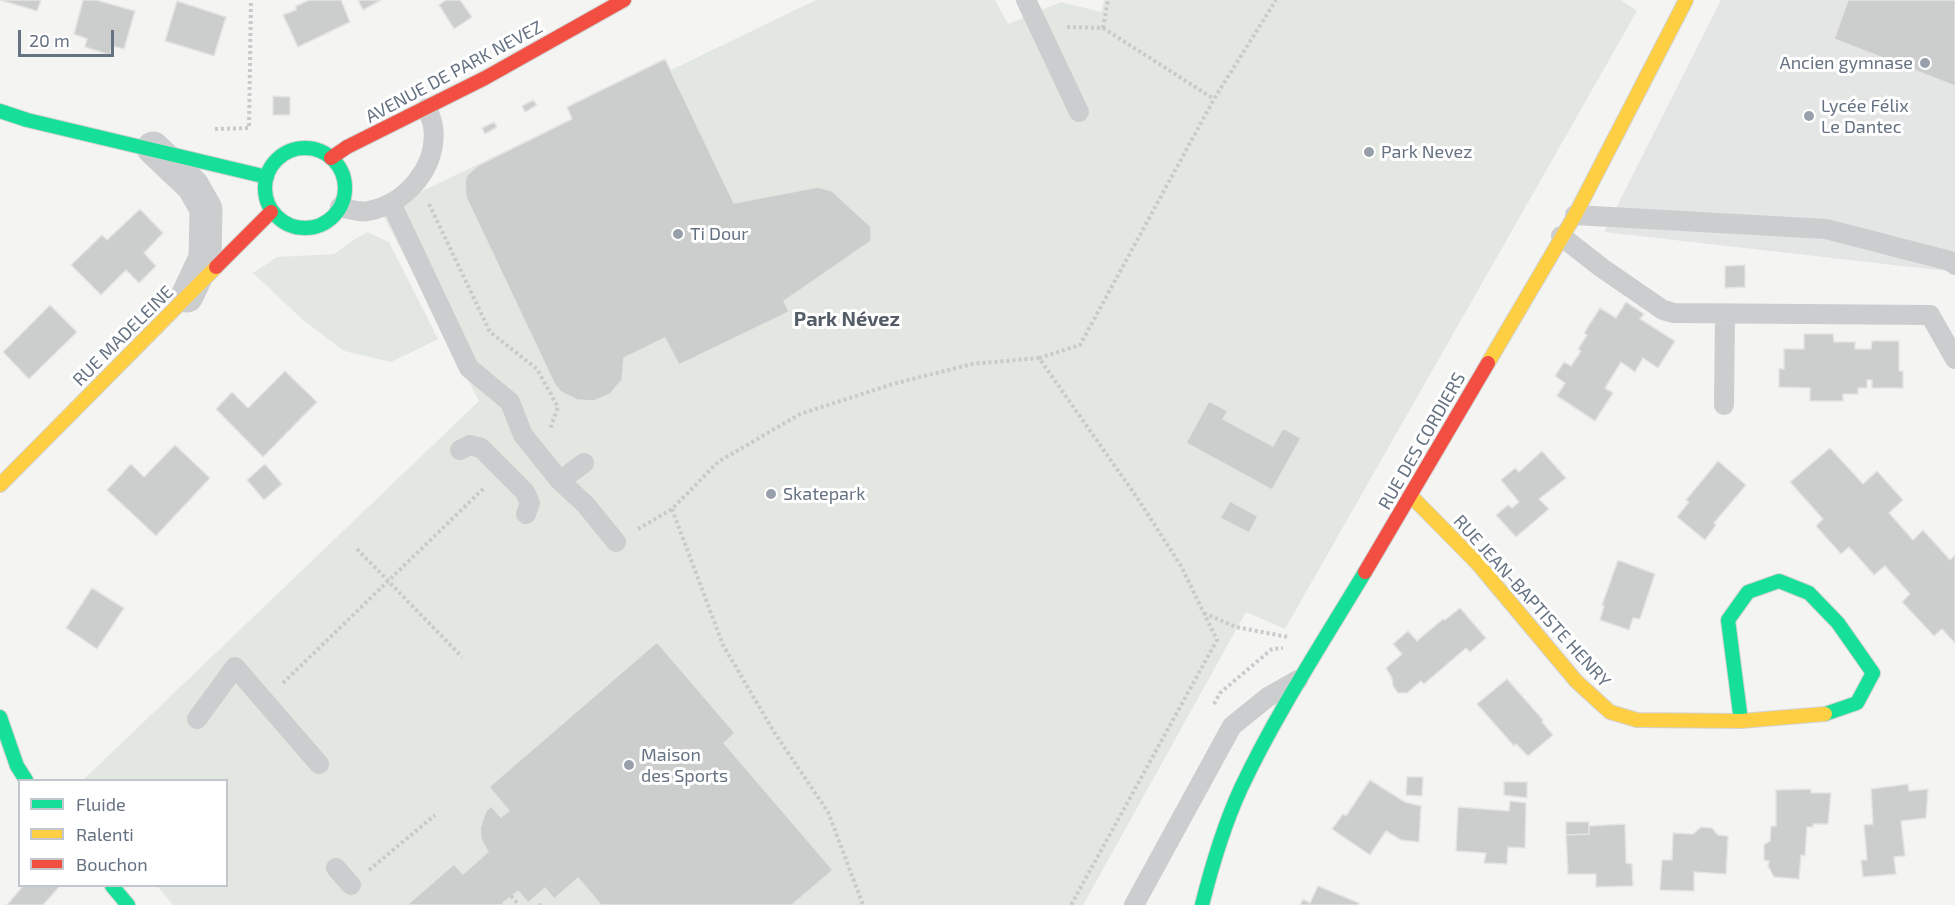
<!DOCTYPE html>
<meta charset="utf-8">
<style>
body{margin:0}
#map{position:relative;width:1955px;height:905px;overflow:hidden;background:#f4f4f3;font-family:"Exo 2",sans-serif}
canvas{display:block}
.legend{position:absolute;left:18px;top:779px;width:210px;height:108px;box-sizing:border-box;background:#fff;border:2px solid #c1c7cd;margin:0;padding:8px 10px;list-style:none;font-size:18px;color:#657282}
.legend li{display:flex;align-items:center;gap:12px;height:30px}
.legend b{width:30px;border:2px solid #c1c7cd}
.scale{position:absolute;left:18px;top:30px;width:96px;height:27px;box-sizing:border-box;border:3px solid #657282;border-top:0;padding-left:8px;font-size:18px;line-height:21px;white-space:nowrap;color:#657282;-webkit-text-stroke:4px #fff;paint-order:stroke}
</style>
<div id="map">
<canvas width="1955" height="905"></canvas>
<ul class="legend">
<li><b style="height:8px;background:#16e098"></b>Fluide</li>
<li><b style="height:8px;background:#ffcf43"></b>Ralenti</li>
<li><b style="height:8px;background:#f24e42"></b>Bouchon</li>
</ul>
<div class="scale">20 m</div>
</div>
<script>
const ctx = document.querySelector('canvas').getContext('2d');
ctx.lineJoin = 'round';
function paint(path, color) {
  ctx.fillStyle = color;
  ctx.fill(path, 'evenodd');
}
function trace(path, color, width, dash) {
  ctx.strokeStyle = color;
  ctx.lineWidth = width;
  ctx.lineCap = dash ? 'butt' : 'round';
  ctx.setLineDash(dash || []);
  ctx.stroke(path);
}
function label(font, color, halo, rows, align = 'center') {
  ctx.font = font + ' "Exo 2",sans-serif';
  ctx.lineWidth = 6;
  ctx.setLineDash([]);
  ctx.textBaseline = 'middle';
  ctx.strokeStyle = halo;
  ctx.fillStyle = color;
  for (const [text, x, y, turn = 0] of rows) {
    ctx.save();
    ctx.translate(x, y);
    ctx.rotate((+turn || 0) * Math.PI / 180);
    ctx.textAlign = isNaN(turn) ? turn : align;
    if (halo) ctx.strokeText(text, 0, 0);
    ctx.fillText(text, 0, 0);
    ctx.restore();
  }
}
paint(new Path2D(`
 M 1721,0 L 1955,0 L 1955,272 L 1604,232 Z`), '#e4e6e5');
paint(new Path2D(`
 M 816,0 L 995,0 L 1008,24 L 1061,2 L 1101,12 L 1104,0 L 1621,0 L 1637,11 L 1285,629 L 1246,612 L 1083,905 L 173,905 L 157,886 L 226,886 L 226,780 L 83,780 L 479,401 L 381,211 L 572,119 L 567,107 L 665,59 L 671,70 Z
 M 367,232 L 389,242 L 438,339 L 391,362 L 344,351 L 303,320 L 253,273 L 277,257 L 334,254 L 352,241 Z`), '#e3e7e1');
const building = new Path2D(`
 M 0,0 L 41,0 L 37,11 Z
 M 83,0 L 96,0 L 135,11 L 124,49 L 112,46 L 110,55 L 85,47 L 87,39 L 74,34 Z
 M 309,0 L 341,0 L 350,22 L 298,47 L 283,15 L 296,10 L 296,6 Z
 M 358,0 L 381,0 L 363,10 Z
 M 446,0 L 460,0 L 472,17 L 454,29 L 439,5 Z
 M 1848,0 L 1955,0 L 1955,86 L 1834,39 Z
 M 177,1 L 226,17 L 214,56 L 165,41 Z
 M 665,59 L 734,203 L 818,187 L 832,191 L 871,227 L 871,241 L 784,301 L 789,312 L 679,365 L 665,338 L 624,358 L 622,380 L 610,394 L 594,401 L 577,400 L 561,392 L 555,385 L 466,197 L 465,182 L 467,175 L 479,165 L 572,119 L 567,107 Z
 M 273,96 L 290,97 L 290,115 L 273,115 Z
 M 533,100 L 537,105 L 525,112 L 522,106 Z
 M 494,122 L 497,127 L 485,134 L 482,128 Z
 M 140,209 L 163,233 L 144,253 L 156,266 L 139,283 L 126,270 L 101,295 L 71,265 L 102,235 L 107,240 Z
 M 1745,265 L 1745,287 L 1725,288 L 1725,266 Z
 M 1626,302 L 1644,314 L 1640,319 L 1675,341 L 1658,368 L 1643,358 L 1635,372 L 1621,362 L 1605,388 L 1613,393 L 1595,421 L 1557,396 L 1565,383 L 1555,376 L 1564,362 L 1571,366 L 1581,351 L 1578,349 L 1587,335 L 1584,333 L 1600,308 L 1616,318 Z
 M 50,305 L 77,332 L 29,379 L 3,352 Z
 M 1804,334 L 1833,334 L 1834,342 L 1855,342 L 1855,349 L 1871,349 L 1872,341 L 1899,341 L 1899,371 L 1903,371 L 1903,388 L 1872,388 L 1872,380 L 1867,380 L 1867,388 L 1858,388 L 1858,394 L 1843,394 L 1843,401 L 1810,401 L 1810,388 L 1779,387 L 1779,369 L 1784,369 L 1784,349 L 1804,349 Z
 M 285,371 L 317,402 L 263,457 L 216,409 L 232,392 L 248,408 Z
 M 1209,401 L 1228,411 L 1223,419 L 1273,446 L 1283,428 L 1301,438 L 1272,490 L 1186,443 Z
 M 175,445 L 210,478 L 156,536 L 107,490 L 131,464 L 144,477 Z
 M 1830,448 L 1863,484 L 1877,471 L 1903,500 L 1889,513 L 1913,540 L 1923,530 L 1950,560 L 1955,555 L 1955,643 L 1942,629 L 1934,636 L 1902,602 L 1910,594 L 1885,566 L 1874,575 L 1849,547 L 1841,554 L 1816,526 L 1823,519 L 1790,482 Z
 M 1542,451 L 1566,478 L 1539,499 L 1549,509 L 1516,537 L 1496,515 L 1508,505 L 1512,508 L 1519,502 L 1501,480 L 1515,468 L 1519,472 Z
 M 1718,461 L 1746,485 L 1714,523 L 1716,525 L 1705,540 L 1677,517 L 1689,502 L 1686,500 Z
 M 265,464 L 282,484 L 264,500 L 247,480 Z
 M 1230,501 L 1258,516 L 1249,533 L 1220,518 Z
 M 1618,560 L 1655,574 L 1640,619 L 1633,618 L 1629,630 L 1600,620 L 1604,606 L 1602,605 Z
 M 92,588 L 124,608 L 97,649 L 66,628 Z
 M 1460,608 L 1486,638 L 1470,652 L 1466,648 L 1424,684 L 1421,681 L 1407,693 L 1398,693 L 1393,686 L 1392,678 L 1386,668 L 1402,654 L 1393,644 L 1408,631 L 1417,641 L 1443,619 L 1445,620 Z
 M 657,642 L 735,733 L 724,743 L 833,870 L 792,905 L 601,905 L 578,878 L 554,899 L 545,888 L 528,903 L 518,891 L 503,903 L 505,905 L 407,905 L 454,864 L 463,874 L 488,852 L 481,839 L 480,828 L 486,811 L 491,806 L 501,817 L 509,811 L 489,787 Z
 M 1507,679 L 1543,720 L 1542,722 L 1553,735 L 1528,756 L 1516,744 L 1514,746 L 1477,704 Z
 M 1407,777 L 1423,777 L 1422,796 L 1406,795 Z
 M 1370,780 L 1405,802 L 1421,806 L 1419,842 L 1401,840 L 1386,831 L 1370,855 L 1332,829 L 1343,814 L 1346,816 Z
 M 1504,782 L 1527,782 L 1527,798 L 1504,795 Z
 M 1908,784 L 1909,791 L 1928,789 L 1926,818 L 1901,821 L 1905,856 L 1894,857 L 1896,874 L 1863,877 L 1861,860 L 1867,860 L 1864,825 L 1873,824 L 1871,789 Z
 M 1811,789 L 1811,793 L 1831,793 L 1828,824 L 1813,824 L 1813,827 L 1807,827 L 1805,856 L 1801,855 L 1799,879 L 1774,877 L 1768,866 L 1769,861 L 1764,860 L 1764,845 L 1770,841 L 1771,826 L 1776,826 L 1776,790 Z
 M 1510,801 L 1526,803 L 1525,848 L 1508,847 L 1507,864 L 1484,863 L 1486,853 L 1456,851 L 1458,807 L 1509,811 Z
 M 1566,822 L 1589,822 L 1589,834 L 1566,835 Z
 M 1625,824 L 1626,863 L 1632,864 L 1633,886 L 1596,887 L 1596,874 L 1568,874 L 1566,835 L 1589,834 L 1589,826 Z
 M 1701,827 L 1712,828 L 1718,835 L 1728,836 L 1726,874 L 1694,872 L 1694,891 L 1660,890 L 1662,860 L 1672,860 L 1673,833 L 1693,834 Z
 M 23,886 L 60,886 L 43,905 L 7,905 Z
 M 1318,886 L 1359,903 L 1358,905 L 1300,905 L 1303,899 L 1310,903 Z`);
paint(building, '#cccece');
trace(building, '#e4e4e2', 1.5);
const fast = new Path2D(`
 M 0,111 L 27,120 L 267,177
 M265 188a40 40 0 1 1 80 0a40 40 0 1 1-80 0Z
 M 0,717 L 17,766 L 26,780
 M 1741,721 L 1728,620 L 1748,592 L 1779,581 L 1809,593 L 1838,623 L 1873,673 L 1857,703 L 1825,714
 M 112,886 L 128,905
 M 1202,905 C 1212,865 1224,825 1241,788 C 1276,714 1323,642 1365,572`);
const slow = new Path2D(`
 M 1488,363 L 1575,215 L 1686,0
 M 0,485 L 216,267
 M 1411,496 L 1478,564 L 1576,681 L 1610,712 L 1637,720 L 1741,721 L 1825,714`);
const jam = new Path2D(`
 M 331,158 L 347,147 L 485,78 L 624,0
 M 216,267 L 271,212
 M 1365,572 L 1488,363`);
trace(fast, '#d1d2d2', 16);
trace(slow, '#d1d2d2', 16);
trace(jam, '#d1d2d2', 16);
trace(new Path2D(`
 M 1067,27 L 1103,28 L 1214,99
 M 1103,28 L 1108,0
 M 215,129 L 249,128 L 251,0
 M 429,204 L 490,332 L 537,369 L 558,407 L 550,429
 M 1039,358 L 1080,345 L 1214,99 L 1276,0
 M 672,509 L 723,645 L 774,732 L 828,812 L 863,905
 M 638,529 L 672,509 L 718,462 L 800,414 L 893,384 L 972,364 L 1039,358 L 1138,499 L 1181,566 L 1217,640 L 1071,905
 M 357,549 L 462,657
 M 1204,613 L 1236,627 L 1288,637
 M 283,683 L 484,488
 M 1214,704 L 1220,693 L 1272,649 L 1283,648
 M 369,870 L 435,815
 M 511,896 L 519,905
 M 539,905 L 541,905`), '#c9caca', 4, [3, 3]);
trace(new Path2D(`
 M 1026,0 L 1079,112
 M 391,203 L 469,368 L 510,402 L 523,435 L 560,481 L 585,504 L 616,542
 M 340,207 C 349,209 359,213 368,211 C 406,204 439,166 433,126 C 432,120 429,113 427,108
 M 1575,215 L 1826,229 L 1950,261 L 1955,265
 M 1561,236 L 1602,268 L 1663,310 L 1674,313 L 1930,315 L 1955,359
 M 1724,405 L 1725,314
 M 460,450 L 470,445 L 481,448 L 525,492 L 530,503 L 526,514
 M 560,481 L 584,463
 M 197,719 L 235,667 L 319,764
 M 336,868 L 351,885
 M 1134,905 L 1232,726 L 1268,697 L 1298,680`), '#cccdce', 20);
trace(new Path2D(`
 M 153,148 L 193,186 L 206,209 L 205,258 L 187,296`), '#cccdce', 33);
trace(fast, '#16e098', 14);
trace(slow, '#ffcf43', 14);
trace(jam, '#f24e42', 14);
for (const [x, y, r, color] of [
 [1925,63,6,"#97a0aa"],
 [1809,116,6,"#97a0aa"],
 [1369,152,6,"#97a0aa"],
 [678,234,6,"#97a0aa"],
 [771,494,6,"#97a0aa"],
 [629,765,6,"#97a0aa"]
]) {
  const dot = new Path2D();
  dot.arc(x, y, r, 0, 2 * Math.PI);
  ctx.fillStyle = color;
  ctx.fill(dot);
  trace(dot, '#fff', 2);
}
label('18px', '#657282', '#fff', [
 ["Ancien gymnase",1913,63,"right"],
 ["Lycée Félix",1821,106],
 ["Le Dantec",1821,127],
 ["Park Nevez",1381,152],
 ["Ti Dour",690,234],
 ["Skatepark",783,494],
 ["Maison",641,755],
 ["des Sports",641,776]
], 'left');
label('18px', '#657282', '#fff', [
 ["AVENUE DE PARK NEVEZ",454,72,-28],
 ["RUE MADELEINE",123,336,-45],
 ["RUE DES CORDIERS",1422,441,-60],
 ["RUE JEAN-BAPTISTE HENRY",1532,601,48]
]);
label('bold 20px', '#535c67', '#fff', [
 ["Park Névez",847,319]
]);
</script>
